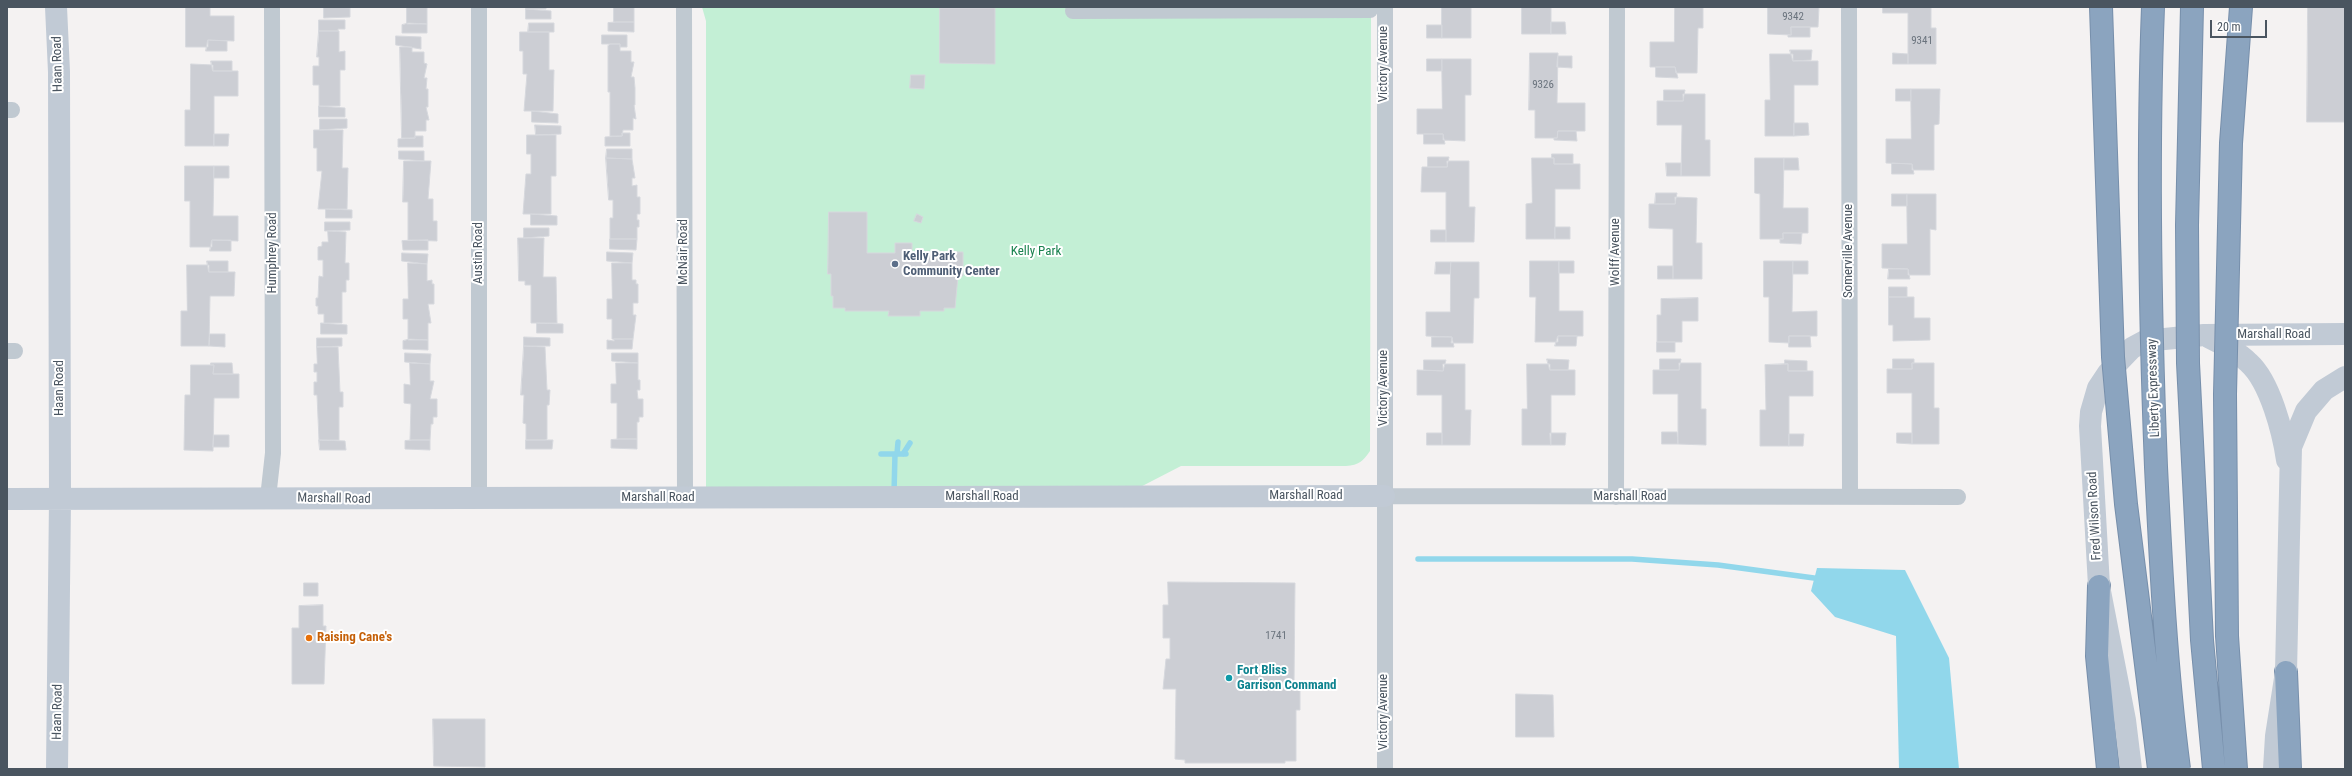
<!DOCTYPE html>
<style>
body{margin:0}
#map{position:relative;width:2352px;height:776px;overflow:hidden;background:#f4f2f2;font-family:"Roboto Condensed",sans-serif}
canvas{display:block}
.frame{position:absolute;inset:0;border:8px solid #4a5560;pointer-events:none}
.scale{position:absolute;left:2210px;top:20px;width:57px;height:18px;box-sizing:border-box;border:2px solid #4a5560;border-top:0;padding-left:5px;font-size:12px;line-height:14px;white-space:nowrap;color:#4a5560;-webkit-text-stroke:3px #fff;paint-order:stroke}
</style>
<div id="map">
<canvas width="2352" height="776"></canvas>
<div class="frame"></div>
<div class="scale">20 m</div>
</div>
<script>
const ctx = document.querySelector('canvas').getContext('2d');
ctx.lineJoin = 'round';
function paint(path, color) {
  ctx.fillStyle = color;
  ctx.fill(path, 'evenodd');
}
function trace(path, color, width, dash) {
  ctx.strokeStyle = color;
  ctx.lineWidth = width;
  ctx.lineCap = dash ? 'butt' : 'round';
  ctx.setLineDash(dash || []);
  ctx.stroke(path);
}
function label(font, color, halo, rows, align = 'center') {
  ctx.font = font + ' "Roboto Condensed",sans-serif';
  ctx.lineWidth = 4;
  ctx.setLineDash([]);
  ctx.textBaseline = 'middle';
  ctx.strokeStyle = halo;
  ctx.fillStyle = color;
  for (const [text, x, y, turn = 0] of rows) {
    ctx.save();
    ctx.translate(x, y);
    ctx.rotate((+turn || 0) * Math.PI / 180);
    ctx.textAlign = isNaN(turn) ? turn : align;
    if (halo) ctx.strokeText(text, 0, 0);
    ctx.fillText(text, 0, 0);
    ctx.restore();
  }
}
paint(new Path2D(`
 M 702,7 L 1371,7 L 1370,451 C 1363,461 1359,465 1346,466 L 1181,466 L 1121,497 L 706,498 L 706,21 Z`), '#c3efd5');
paint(new Path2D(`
 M 1817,568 L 1905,570 L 1949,658 L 1959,769 L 1899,769 L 1896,636 L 1835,617 L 1811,591 Z`), '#91d7eb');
trace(new Path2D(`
 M 881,454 L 906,454
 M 897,454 L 898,442
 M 903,454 L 910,443
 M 894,493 L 895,454
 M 1418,559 L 1632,559 L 1718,565 L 1814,578`), '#91d7eb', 5.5);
const building = new Path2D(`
 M 186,7 L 210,7 L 210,16 L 234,16 L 234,41 L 208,40 L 208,47 L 186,47 Z
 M 324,7 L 350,8 L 350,17 L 324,18 Z
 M 407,7 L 427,7 L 427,24 L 407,24 Z
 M 526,7 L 546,7 L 546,9 L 526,9 Z
 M 614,7 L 634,7 L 634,22 L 614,22 Z
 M 1442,7 L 1471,7 L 1471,38 L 1442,38 Z
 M 1522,7 L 1551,7 L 1551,34 L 1522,34 Z
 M 1675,7 L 1703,7 L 1703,28 L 1698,28 L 1697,73 L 1676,73 L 1675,67 L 1650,67 L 1650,42 L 1674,42 Z
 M 1768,7 L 1819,7 L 1818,27 L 1791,27 L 1791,35 L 1768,34 Z
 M 1883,7 L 1931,7 L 1931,28 L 1936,28 L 1936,64 L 1908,64 L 1908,13 L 1883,13 Z
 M 2308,7 L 2345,7 L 2345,122 L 2307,122 Z
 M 940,8 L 995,8 L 995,64 L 940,63 Z
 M 526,9 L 551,11 L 551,19 L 526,19 Z
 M 319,20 L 345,20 L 345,29 L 338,29 L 338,31 L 319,31 Z
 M 616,22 L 634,22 L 634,32 L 608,31 L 608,23 Z
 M 1551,22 L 1565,22 L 1566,34 L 1551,34 Z
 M 409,23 L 427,24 L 427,33 L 402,33 L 402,25 Z
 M 529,23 L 554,23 L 554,32 L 528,32 Z
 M 1427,25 L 1442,25 L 1442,38 L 1427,38 Z
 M 1791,27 L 1810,27 L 1810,37 L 1788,37 L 1788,35 L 1791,35 Z
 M 319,31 L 339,31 L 339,52 L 345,51 L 345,70 L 340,70 L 340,106 L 319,106 L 319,85 L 313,85 L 313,66 L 319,66 L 319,57 L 317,57 Z
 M 520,32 L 549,32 L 549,70 L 554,70 L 553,111 L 524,111 L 527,74 L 523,74 L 523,51 L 520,51 Z
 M 602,35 L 627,35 L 627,47 L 620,47 L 620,44 L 602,44 Z
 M 396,36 L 421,37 L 421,49 L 396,45 Z
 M 208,40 L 227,41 L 227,51 L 206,51 Z
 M 610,44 L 620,44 L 620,51 L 631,51 L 631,62 L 634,62 L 631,77 L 634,77 L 635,88 L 635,105 L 634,105 L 636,119 L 633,118 L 633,130 L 623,130 L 622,136 L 610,136 L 610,92 L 608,92 L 608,46 Z
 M 400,47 L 412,47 L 412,52 L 424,52 L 424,63 L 427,64 L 424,78 L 427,78 L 426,89 L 428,89 L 428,107 L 426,107 L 429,120 L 426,120 L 426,131 L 415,131 L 415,138 L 402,138 Z
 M 1790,50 L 1812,50 L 1811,60 L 1793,61 Z
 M 1530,53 L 1558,53 L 1557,103 L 1585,103 L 1585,131 L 1558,131 L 1557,138 L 1535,138 L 1535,110 L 1529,110 Z
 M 1893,53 L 1908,54 L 1908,64 L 1893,64 Z
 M 1770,54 L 1793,54 L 1793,61 L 1818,61 L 1818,85 L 1794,85 L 1794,136 L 1765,136 L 1765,100 L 1770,100 Z
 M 1558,56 L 1572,56 L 1572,68 L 1557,67 Z
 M 1427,59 L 1442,59 L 1442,71 L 1427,71 Z
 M 1442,59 L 1471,59 L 1471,95 L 1465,95 L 1465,141 L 1443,140 L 1443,134 L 1417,134 L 1417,109 L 1442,109 Z
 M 211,61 L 232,61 L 232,71 L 213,71 Z
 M 191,64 L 213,65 L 213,71 L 238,71 L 238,96 L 214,96 L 214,146 L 185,146 L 185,110 L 190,110 Z
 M 1656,67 L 1675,67 L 1678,78 L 1656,77 Z
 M 911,75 L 925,75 L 924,89 L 910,88 Z
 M 1896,89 L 1911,89 L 1911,101 L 1896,101 Z
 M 1911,89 L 1940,89 L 1939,124 L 1934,125 L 1934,170 L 1912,170 L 1912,164 L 1886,163 L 1886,139 L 1911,139 Z
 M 1664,90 L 1685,90 L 1683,101 L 1664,101 Z
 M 1683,94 L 1705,94 L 1705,140 L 1710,140 L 1710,176 L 1681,176 L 1682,125 L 1657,125 L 1657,101 L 1683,101 Z
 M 319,106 L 345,108 L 345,117 L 319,117 Z
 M 532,111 L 558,114 L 558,123 L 532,122 Z
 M 320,119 L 347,119 L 347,128 L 320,130 Z
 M 1794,123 L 1808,123 L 1809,135 L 1794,136 Z
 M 535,125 L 561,126 L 561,134 L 536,135 Z
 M 314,130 L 343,130 L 342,168 L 348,168 L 347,209 L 318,209 L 322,171 L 317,171 L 317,148 L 314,148 Z
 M 1558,131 L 1576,131 L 1577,141 L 1554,140 L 1554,138 L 1557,138 Z
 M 622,133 L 630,133 L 630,146 L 605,146 L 605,137 L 622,136 Z
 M 214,134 L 229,134 L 228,146 L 214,146 Z
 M 1424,134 L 1443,134 L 1445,144 L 1424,144 Z
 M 527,135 L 556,135 L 556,176 L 551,176 L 551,214 L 523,214 L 526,174 L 531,174 L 531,154 L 527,154 Z
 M 415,136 L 423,136 L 423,147 L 398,147 L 398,139 L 415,138 Z
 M 607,149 L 632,149 L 632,159 L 606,158 Z
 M 399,151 L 424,151 L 424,161 L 399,159 Z
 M 1552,154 L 1573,154 L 1573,164 L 1554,164 L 1554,158 L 1552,158 Z
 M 1428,157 L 1449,157 L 1447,167 L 1428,167 Z
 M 606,158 L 632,159 L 635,178 L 632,178 L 632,186 L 637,185 L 637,197 L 640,197 L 640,214 L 637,214 L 637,220 L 639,220 L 639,227 L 637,227 L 637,239 L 610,239 L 610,218 L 613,218 L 613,200 L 609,200 Z
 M 1532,158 L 1554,158 L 1554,164 L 1580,164 L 1580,189 L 1555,189 L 1555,239 L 1526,239 L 1526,204 L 1532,203 Z
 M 1755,158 L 1784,158 L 1783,208 L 1808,208 L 1808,233 L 1783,233 L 1783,239 L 1760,239 L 1760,194 L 1755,193 Z
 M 1784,158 L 1798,158 L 1799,170 L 1784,170 Z
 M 404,161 L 431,161 L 428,199 L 433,199 L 433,221 L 437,221 L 437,241 L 408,240 L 408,202 L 403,202 Z
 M 1447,161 L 1469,161 L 1469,207 L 1475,207 L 1474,242 L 1446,242 L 1446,192 L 1421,192 L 1422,167 L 1447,167 Z
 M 1666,163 L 1681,163 L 1681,176 L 1667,176 Z
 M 1892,163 L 1912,164 L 1914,174 L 1892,174 Z
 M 185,166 L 214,166 L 213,216 L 238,216 L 238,241 L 212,240 L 212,247 L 190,247 L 190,201 L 185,201 Z
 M 214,166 L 229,166 L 229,178 L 214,178 Z
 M 1656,193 L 1677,193 L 1675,204 L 1655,204 Z
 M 1892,194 L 1907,194 L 1907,206 L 1892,206 Z
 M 1907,194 L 1936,194 L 1936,230 L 1930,229 L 1930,275 L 1908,275 L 1908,269 L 1882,268 L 1882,244 L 1907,244 Z
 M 1675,197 L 1697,198 L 1696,243 L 1702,243 L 1702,279 L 1673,279 L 1673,229 L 1649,228 L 1649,204 L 1675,204 Z
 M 326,209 L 352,210 L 352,218 L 326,218 Z
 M 829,212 L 867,212 L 867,253 L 895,253 L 895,243 L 912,243 L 912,252 L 963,252 L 963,276 L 958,276 L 955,308 L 944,308 L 944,311 L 920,311 L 920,316 L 888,316 L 889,311 L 845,311 L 845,308 L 833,308 L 833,296 L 831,296 L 831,274 L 828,274 Z
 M 531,214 L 557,216 L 557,225 L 531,225 Z
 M 917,214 L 923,217 L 921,223 L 914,221 Z
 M 325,222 L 350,222 L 350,230 L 325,231 Z
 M 1555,227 L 1570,227 L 1570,239 L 1555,239 Z
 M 524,228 L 549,228 L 549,236 L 524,238 Z
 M 1431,230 L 1446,230 L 1446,242 L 1431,242 Z
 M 328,231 L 346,232 L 345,263 L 349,263 L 349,280 L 346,280 L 346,292 L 342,292 L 342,323 L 324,323 L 324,314 L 318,314 L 318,306 L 316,306 L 316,298 L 318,298 L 319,276 L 323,277 L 323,260 L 318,260 L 318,247 L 322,246 L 322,242 L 328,242 Z
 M 1783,233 L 1802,233 L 1801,244 L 1780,243 L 1780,239 L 1783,239 Z
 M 518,238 L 544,238 L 543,277 L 556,277 L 557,323 L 531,323 L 531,285 L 525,285 L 525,281 L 519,281 Z
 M 610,239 L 637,239 L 636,250 L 610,249 Z
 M 212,240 L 231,240 L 231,251 L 210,251 Z
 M 428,240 L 428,250 L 403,250 L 402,241 Z
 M 607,252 L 633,253 L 632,263 L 607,261 Z
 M 402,253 L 428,254 L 427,264 L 402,261 Z
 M 207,261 L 228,261 L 228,272 L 209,272 Z
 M 1530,261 L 1559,261 L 1559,311 L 1583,311 L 1583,336 L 1558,336 L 1558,342 L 1535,342 L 1536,297 L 1530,297 Z
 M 1559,261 L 1574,261 L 1574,273 L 1559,273 Z
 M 1764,261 L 1793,261 L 1792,312 L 1817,311 L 1817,336 L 1789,336 L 1789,343 L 1769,342 L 1769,297 L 1764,297 Z
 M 1793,261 L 1808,261 L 1808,274 L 1793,274 Z
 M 1436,262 L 1451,262 L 1450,274 L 1435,274 Z
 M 1451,262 L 1479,262 L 1479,298 L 1474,298 L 1473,343 L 1451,343 L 1452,337 L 1426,336 L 1426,312 L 1450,312 Z
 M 408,263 L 427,264 L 427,281 L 432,280 L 432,284 L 434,284 L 434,304 L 428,304 L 431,323 L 428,323 L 428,340 L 408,340 L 408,319 L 403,319 L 403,299 L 408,299 Z
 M 612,263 L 632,263 L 632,280 L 636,280 L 636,284 L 638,284 L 638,303 L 633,303 L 633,315 L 636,315 L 633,339 L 612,339 L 612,319 L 607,319 L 607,299 L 612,299 Z
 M 187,265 L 209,265 L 209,272 L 235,272 L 234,296 L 210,296 L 209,346 L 181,346 L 181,311 L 187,311 Z
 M 1658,266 L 1673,266 L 1673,279 L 1658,279 Z
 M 1889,269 L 1908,269 L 1910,279 L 1888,279 Z
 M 1889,287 L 1907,287 L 1907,297 L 1889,297 Z
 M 1889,297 L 1914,297 L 1914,318 L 1930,318 L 1930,340 L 1893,341 L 1893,325 L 1889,325 Z
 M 1698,298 L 1698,321 L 1682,321 L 1682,342 L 1657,342 L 1657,315 L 1661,315 L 1661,299 Z
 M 321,323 L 347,325 L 347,334 L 321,334 Z
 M 537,323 L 563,324 L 563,333 L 537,333 Z
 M 210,334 L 225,334 L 225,347 L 209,346 Z
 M 1558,336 L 1577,336 L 1576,346 L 1555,346 Z
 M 1789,336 L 1810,336 L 1811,347 L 1789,347 Z
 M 524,337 L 550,338 L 550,346 L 524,346 Z
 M 1432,337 L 1452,337 L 1454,347 L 1432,347 Z
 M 317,338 L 342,338 L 342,346 L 317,347 Z
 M 410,339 L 428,340 L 428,350 L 403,349 L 403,341 Z
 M 614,339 L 633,339 L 632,349 L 607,349 L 607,340 L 614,341 Z
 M 1657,342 L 1675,342 L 1675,352 L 1657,352 Z
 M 524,346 L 545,347 L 547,390 L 550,390 L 549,405 L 547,405 L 547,439 L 545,440 L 526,440 L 526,424 L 523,423 L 524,395 L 521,395 Z
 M 317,347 L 338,347 L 340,392 L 343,392 L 343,407 L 339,407 L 339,440 L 319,440 L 317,395 L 314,395 L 314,382 L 317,382 L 317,372 L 314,372 L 314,364 L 317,364 Z
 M 405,353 L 431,354 L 430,364 L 405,362 Z
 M 612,353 L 638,353 L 638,363 L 612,361 Z
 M 1547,359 L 1569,360 L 1568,370 L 1550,370 Z
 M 1660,359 L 1681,359 L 1679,370 L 1660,370 Z
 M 1893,359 L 1914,359 L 1914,363 L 1912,363 L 1912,369 L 1893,369 Z
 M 1424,360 L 1446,360 L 1443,371 L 1424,370 Z
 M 1785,360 L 1807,361 L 1807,371 L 1788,371 L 1788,364 L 1785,364 Z
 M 211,363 L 232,363 L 233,374 L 213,374 L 214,365 L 211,365 Z
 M 410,363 L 430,364 L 430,381 L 434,381 L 430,399 L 437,399 L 437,417 L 433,417 L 433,424 L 431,424 L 430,440 L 410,440 L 411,404 L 404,403 L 404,384 L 410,385 Z
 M 616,363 L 638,363 L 638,380 L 640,380 L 640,390 L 637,390 L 638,399 L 643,399 L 643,417 L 639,417 L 639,422 L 637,422 L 637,439 L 617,439 L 617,403 L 611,403 L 611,384 L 616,384 Z
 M 1679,363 L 1701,363 L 1701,409 L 1706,409 L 1706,445 L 1678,444 L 1678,394 L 1653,394 L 1653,370 L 1679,370 Z
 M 1912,363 L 1934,363 L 1934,408 L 1939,408 L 1939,444 L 1912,444 L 1912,393 L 1887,393 L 1887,369 L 1912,369 Z
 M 1443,364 L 1465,364 L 1465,410 L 1471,410 L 1470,445 L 1442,445 L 1442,395 L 1417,395 L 1417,370 L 1443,371 Z
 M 1527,364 L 1550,364 L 1550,370 L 1575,370 L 1575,395 L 1551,395 L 1551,445 L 1522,445 L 1522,409 L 1527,409 Z
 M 1788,364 L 1788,371 L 1813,371 L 1813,396 L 1789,396 L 1789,446 L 1760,446 L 1760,410 L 1766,410 L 1765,365 Z
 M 191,365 L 214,365 L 213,374 L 239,374 L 239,398 L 214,398 L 213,451 L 184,450 L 185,395 L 190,395 Z
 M 1662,432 L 1677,432 L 1678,444 L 1662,444 Z
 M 1427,433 L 1442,433 L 1442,445 L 1427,445 Z
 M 1550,433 L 1566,433 L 1565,445 L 1551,445 Z
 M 1897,433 L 1912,433 L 1912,444 L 1897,443 Z
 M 1789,434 L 1804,434 L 1803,446 L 1789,446 Z
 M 214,435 L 229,435 L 229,447 L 213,447 Z
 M 619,439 L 637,439 L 637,449 L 611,448 L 611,440 Z
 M 319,440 L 345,441 L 346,450 L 320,450 Z
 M 412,440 L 430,440 L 430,450 L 405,449 L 405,441 Z
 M 526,440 L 553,440 L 552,449 L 526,449 Z
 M 1168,582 L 1295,583 L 1294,684 L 1300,684 L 1300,710 L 1296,710 L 1296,761 L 1285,761 L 1285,763 L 1185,763 L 1185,760 L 1175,759 L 1176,689 L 1163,689 L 1166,659 L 1170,659 L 1170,638 L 1163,638 L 1163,605 L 1168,605 Z
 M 304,583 L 318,583 L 318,596 L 304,596 Z
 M 323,605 L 323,626 L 326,626 L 324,684 L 292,684 L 292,628 L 299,628 L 299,606 Z
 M 1516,694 L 1553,695 L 1554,737 L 1516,737 Z
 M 433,719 L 485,719 L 485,767 L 434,766 Z`);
paint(building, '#ccced4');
trace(building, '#d6d8dd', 1);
const highway = new Path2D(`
 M 2099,586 L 2097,656 L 2108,769
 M 2286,672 L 2290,769`);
trace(highway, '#778fab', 24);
trace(new Path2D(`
 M 479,7 L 479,500
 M 684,7 L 685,497
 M 1385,7 L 1385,769
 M 1849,7 L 1850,496
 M 1073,11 L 1370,10
 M 7,110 L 12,110
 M 7,351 L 15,351
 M 1384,496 L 1958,497
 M 1616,497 L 1617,7
 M 268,498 L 273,453 L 272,7`), '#c0c9d1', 16);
trace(new Path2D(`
 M 56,7 L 59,72 L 60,499 L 57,769
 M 2210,338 C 2224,345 2238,352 2249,363 C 2270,382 2283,432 2287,460
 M 7,499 L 1384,496
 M 2131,769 L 2125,720 L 2099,586 L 2090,426 L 2091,412 L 2098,388 L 2108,373 L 2132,348 L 2145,341 L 2204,335 L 2345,334
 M 2274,769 L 2276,736 L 2286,672 L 2291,447 L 2306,411 L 2324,390 L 2345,377`), '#c1cad5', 22);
trace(highway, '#8ba4bf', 22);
const highwayBridge = new Path2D(`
 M 2101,7 L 2113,357 L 2126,504 L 2159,769
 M 2153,7 C 2147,160 2150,314 2156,467 C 2161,568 2166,669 2179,769
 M 2192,7 L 2187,225 L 2188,363 L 2202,640 L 2214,769
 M 2236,769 L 2227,636 L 2225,394 L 2231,143 L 2241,7`);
trace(highwayBridge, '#778fab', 24, []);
trace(highwayBridge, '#8ba4bf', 22);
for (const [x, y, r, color] of [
 [895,264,4,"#5c6f8a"],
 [309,638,4,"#e8710a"],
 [1229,678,4,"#0f9aa8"]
]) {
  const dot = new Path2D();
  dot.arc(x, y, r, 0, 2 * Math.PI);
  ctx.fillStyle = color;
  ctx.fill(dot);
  trace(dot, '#fff', 1.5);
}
label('11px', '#6a737d', null, [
 ["9342",1793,17],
 ["9341",1922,41],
 ["9326",1543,85],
 ["1741",1276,636]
]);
label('13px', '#4a5560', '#fff', [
 ["Haan Road",58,64,-91],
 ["Victory Avenue",1384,64,-90],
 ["Somerville Avenue",1849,251,-90],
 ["McNair Road",684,252,-90],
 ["Wolff Avenue",1616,252,-90],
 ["Humphrey Road",273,253,-90],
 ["Austin Road",479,253,-90],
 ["Marshall Road",2274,335],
 ["Haan Road",60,388,-90],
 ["Victory Avenue",1384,388,-90],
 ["Liberty Expressway",2154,388,-92],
 ["Marshall Road",1306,496],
 ["Marshall Road",982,497],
 ["Marshall Road",1630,497],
 ["Marshall Road",658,498],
 ["Marshall Road",334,499,1],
 ["Fred Wilson Road",2095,516,-93],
 ["Haan Road",58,712,-89],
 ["Victory Avenue",1384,712,-90]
]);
label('13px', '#1a824f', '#fff', [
 ["Kelly Park",1036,252]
]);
label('bold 13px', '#4e5e75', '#fff', [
 ["Kelly Park",903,257],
 ["Community Center",903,272]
], 'left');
label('bold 13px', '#c56008', '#fff', [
 ["Raising Cane's",317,638]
], 'left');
label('bold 13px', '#0d838f', '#fff', [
 ["Fort Bliss",1237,671],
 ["Garrison Command",1237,686]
], 'left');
</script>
